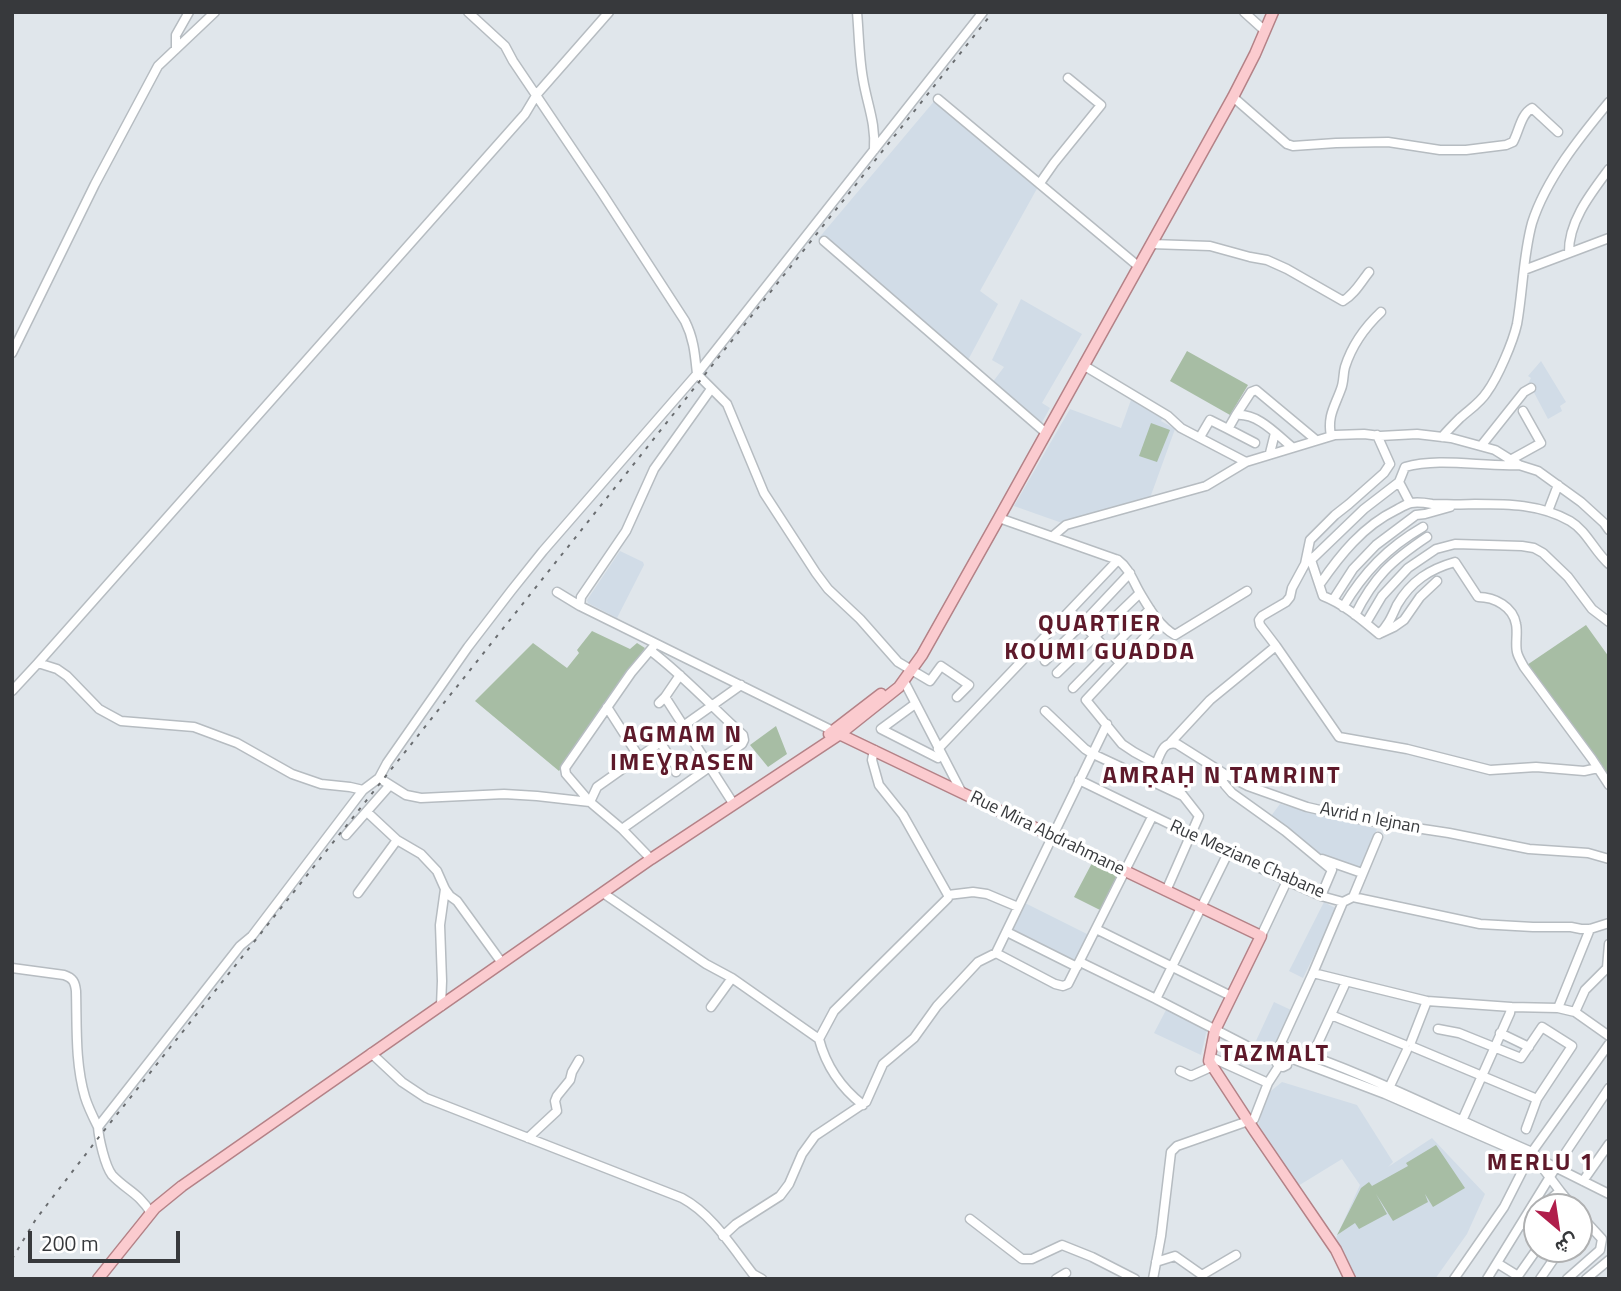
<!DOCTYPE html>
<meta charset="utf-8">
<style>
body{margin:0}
#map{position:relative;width:1621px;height:1291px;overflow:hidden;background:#e0e6eb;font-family:"Titillium Web",Vazirmatn,sans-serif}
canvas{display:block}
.frame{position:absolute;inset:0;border:14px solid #37393c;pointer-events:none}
.north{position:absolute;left:1523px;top:1193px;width:70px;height:70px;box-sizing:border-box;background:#fff;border:2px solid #afb0b1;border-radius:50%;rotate:151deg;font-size:19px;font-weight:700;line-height:28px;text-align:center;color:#37393c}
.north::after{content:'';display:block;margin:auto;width:24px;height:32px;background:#b01e4b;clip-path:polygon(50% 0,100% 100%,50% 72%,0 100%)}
.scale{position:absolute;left:28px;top:1231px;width:152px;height:32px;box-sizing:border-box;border:4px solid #37393c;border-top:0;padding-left:9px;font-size:21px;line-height:24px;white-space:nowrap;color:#37393c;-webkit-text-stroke:5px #fff;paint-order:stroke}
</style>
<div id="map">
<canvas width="1621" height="1291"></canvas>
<div class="frame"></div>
<div class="north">ش</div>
<div class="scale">200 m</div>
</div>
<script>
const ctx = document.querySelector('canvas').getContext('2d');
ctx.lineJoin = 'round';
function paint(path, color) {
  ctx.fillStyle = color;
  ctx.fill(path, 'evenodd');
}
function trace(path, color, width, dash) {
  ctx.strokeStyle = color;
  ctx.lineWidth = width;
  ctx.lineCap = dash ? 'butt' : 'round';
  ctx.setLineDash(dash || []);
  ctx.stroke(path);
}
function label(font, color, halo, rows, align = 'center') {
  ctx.font = font + ' "Titillium Web",sans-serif';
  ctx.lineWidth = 7;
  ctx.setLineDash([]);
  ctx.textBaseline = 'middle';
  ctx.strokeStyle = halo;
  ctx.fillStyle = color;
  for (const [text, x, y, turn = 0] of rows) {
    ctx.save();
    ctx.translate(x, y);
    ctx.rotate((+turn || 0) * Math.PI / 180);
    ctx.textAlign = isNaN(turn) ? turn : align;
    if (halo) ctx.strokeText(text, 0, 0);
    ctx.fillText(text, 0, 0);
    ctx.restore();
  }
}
paint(new Path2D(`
 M 936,99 L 1039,185 L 980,291 L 998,304 L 968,360 L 818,239 Z
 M 1021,299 L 1082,334 L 1042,403 L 1050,408 L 1041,424 L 992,383 L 1004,367 L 992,360 Z
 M 1541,361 L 1566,402 L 1560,406 L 1562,411 L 1548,419 L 1530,385 L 1528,384 L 1531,378 L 1528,376 Z
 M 1132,397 L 1163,417 L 1161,421 L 1175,429 L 1150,498 L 1062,523 L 1014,506 L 1070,409 L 1121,428 Z
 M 620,551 L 643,562 L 644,565 L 617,618 L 588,603 L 587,600 Z
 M 1280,804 L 1377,829 L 1362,869 L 1326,859 L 1271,816 Z
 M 1023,902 L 1089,935 L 1076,963 L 1009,931 Z
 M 1324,902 L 1337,909 L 1303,978 L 1289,971 Z
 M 1274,1002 L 1291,1010 L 1272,1051 L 1255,1043 Z
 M 1166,1010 L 1207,1029 L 1201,1055 L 1154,1033 Z
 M 1282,1082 L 1357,1105 L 1393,1162 L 1388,1167 L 1432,1138 L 1485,1194 L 1467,1234 L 1435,1279 L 1356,1279 L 1336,1238 L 1360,1185 L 1342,1159 L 1298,1186 L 1258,1126 L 1267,1094 Z`), '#d1dce7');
paint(new Path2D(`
 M 1187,351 L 1248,385 L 1230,415 L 1170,381 Z
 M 1151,423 L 1170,430 L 1157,462 L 1139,456 Z
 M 1586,625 L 1609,657 L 1609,780 L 1524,667 Z
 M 592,631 L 630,649 L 637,643 L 645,648 L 559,771 L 475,701 L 533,643 L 567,668 L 579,653 L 577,650 Z
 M 776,726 L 787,754 L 768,767 L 750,745 Z
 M 1092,863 L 1118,876 L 1100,910 L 1074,897 Z
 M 1436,1145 L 1465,1188 L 1433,1207 L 1425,1194 L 1428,1202 L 1393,1221 L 1376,1194 L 1387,1214 L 1359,1229 L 1355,1223 L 1337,1235 L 1361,1188 L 1369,1182 L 1372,1186 L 1408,1166 L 1406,1163 Z`), '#a7bda4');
const minor = new Path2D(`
 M 468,12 L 505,46 L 513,61 L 602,193 L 685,321 C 694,339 695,355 697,374
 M 857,12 C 859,34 859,57 863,79 C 867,104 876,123 874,150
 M 1244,12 L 1265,31
 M 176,49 L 176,35 L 189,12
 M 1233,97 L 1287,144 L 1293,146 L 1336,143 L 1388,142 L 1440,150 L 1466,150 L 1506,145 L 1513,142 C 1519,131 1521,114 1532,108 L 1558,132
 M 938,99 L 1138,266
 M 1040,183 L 1054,163 L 1101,105 L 1068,78
 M 824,241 L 1046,433
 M 1151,244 L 1210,246 L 1250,257 L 1267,260 L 1287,269 L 1343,301 C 1354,295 1361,282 1369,272
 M 1569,253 C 1568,222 1591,193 1609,169
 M 1524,270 L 1609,238
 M 12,353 L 95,184 L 158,66 L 215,12
 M 1083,365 L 1168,416 L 1181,428 L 1246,462 L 1335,435 L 1364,434 L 1380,436 L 1417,434 L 1451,438 L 1495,450 L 1519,465 L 1538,471 L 1581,502 L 1604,523 L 1609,530
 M 697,374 L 983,12
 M 1236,415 L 1251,392 L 1256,390 L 1316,440
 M 1377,435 L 1390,464
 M 1331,436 C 1327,416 1335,406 1341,389 C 1344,382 1343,374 1345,367 C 1352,345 1364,328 1381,312
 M 1200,437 L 1210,420 L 1228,429
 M 1442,437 C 1448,430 1454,424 1460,418 C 1470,409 1480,403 1487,392 C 1498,377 1513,342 1517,324 C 1523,290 1523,256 1532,223 C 1546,179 1580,137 1609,102
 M 1255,443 L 1228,429 L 1236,415 C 1258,413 1276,434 1292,447
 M 1481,446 L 1524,392 L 1531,388
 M 1270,453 L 1275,433
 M 1512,459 L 1541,443 L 1523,411
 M 1390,464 L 1384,473 L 1349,504 L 1335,515 L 1310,540 L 1305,564 L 1292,588 L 1290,597 L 1286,602 L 1262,616 L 1259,620 L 1260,625 L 1276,646 L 1339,737 L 1407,749 L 1490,770 L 1536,767 L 1584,771 L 1598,768
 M 1399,482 L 1410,503
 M 1548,511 L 1558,485
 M 999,518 L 1118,560 C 1129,568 1133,581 1140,593 C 1149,608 1159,626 1175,635 L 1247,591
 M 1053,536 L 1066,525 L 1206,486 L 1246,462
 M 1310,557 L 1323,596 C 1344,604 1362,620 1379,634
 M 1311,560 L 1364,509 L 1399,482 L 1405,467 C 1440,457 1482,467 1519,465
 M 1437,581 L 1420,597 L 1404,620 L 1394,627 L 1379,634 C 1388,626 1392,616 1397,605 C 1411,581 1430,569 1455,562 L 1478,597 C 1495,597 1513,607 1516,624 C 1518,633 1515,643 1517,652 C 1518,657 1522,663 1524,667 L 1592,759 L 1609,785
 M 1320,584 C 1340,555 1363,526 1396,510 C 1400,508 1406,504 1411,503 C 1417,502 1426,503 1432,504 C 1447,504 1461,505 1475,504 C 1508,504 1540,504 1570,521 C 1587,531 1594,551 1609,564
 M 557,592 L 580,606 L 833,731
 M 1333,600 L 1353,569 L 1376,545 L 1416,515 L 1425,514 L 1450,507
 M 580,606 L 581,597 L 626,531 L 654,469 L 711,389
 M 1343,607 C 1364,572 1387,548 1423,527
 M 1070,611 L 1120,663
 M 1355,615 C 1374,577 1391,561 1427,537
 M 1159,622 L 1086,700 L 1122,744 L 1134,752 L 1156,764 L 1170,779 L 1199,816 L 1166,891
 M 1366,623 L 1382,596 L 1408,568 L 1436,549 L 1455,544 L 1522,546 L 1534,548 L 1543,553 L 1568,577 L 1592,609 L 1609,622
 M 1045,661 L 1082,624 L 1130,573
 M 38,663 L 525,114 L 537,94 L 609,12
 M 1057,673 L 1140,593
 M 904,681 L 962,793
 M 1073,688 L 1150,609
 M 12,691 L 38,663 L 57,669 L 67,676 L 99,709 L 121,721 L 194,727 L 237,743 L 292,774 L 321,784 L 350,787 L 363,790
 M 665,697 L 680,675
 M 659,703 L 665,697 L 731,800
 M 915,704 L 881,729 L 938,758
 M 607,707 L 639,757
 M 1045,711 L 1085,749 L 1093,754 L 1183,796
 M 660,742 L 675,765 L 676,772
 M 1171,742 L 1210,700 L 1276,646
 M 938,749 L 1118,560
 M 874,750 L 872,760 L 879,785 L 903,815 L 948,895 L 973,892 L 987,894 L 1018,907
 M 1156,764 C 1161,753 1163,741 1177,744 L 1223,773 L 1248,786 L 1307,807 L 1363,820 L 1449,833 L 1529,849 L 1588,853 L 1609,859
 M 1216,770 L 1225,785 L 1232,793 L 1285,831 L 1332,870 L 1321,896
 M 379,778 L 387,763 L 468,647 L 511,591 L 543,551 L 697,374 L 727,404 L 764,493 L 816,573 L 828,589 L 860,619 L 898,662 L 930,681 L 941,666 L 969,685 L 957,697
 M 1079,780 L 1287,881 L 1321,896 L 1343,902
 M 367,812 L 397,840 L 421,854 L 437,871 L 445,889 L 450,896 L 457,901 L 502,963
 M 622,829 L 742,744 L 744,740 L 743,735 C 712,707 684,676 651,651
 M 346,835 L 390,785
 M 651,859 L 622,829 L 590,802 L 566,774 L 565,768 L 631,673 L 653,647
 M 1322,859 L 1362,873
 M 358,893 L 397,840
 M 603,893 L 706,964 L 732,978 L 819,1039 L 834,1011 L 948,898 L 948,895
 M 1353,897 L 1378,837
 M 1096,929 L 1231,996
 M 1007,932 L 1077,967
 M 1261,936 L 1287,881
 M 996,953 L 1055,984 L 1063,986 L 1068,984 L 1152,817
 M 1080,962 L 1156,999 L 1249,1047 L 1276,1058 L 1283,1055 L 1287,1060 L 1287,1065 L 1283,1067 L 1279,1066 L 1276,1062
 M 12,968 L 64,975 C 73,978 75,982 76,991 C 77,1027 75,1063 85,1097 C 88,1107 93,1117 98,1127
 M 1313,973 L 1427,1001 L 1511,1007 L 1558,1008 L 1575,1012 L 1609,1036
 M 1156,999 L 1228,853
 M 441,1006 L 442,981 L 440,925 L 445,889
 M 711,1007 L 732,978
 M 1558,1008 L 1590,929
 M 1575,1012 L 1585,990 L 1607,968 L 1609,944
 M 1331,1015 L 1405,1045
 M 1438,1029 L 1459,1033 L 1521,1058 L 1542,1027 L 1572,1046 L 1537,1099 L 1526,1129
 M 1500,1033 L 1529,1047
 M 819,1039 C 826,1066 840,1087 863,1105
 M 1411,1042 L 1427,1001
 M 1413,1047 L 1537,1099
 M 371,1053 L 402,1082 L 426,1098 L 682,1198 C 712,1214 732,1247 753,1274 L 762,1279
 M 1271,1056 L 1280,1045 C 1367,1073 1448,1116 1532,1152 L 1540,1160
 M 1279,1056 L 1280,1045 L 1313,973 L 1343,902 L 1353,897 L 1480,924 L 1533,927 L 1571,927 L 1581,929 L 1590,929 L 1609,923
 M 1285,1056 L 1385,1094 L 1518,1152 L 1533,1161
 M 1312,1056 L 1346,982
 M 1209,1061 L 1215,1059 L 1268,1083
 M 1180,1071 L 1191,1076 L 1213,1066
 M 1389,1088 L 1407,1050
 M 1461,1123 L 1510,1013 L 1511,1007
 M 528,1138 L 557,1111 L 555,1101 L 557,1096 L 570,1080 L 572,1072 L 579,1060
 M 1545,1162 L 1609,1194
 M 1583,1181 L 1609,1144
 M 1560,1191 L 1573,1207
 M 1541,1207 L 1560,1191 L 1542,1167
 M 151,1213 C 139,1193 126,1190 112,1175 C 105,1166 99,1139 98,1127 L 240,946 L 252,936 L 363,790 L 379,778 L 406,795 L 421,798 L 504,794 L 537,796 L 590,802 L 597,787 L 741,685
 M 970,1219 L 1022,1259 L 1032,1259 L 1062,1245 L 1092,1257 L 1135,1279
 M 1524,1221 L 1522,1223 L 1537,1234
 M 723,1236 L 736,1224 L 780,1196 L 789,1184 L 802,1154 L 815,1136 L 866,1102 L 883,1064 L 914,1038 L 937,1006 L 978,962 L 996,953 L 1107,724
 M 1156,1262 L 1175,1256 L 1202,1275 L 1236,1255
 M 1497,1263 L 1518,1276 L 1537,1249
 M 1056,1279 L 1066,1273
 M 1153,1279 L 1161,1236 L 1171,1152 L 1177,1146 L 1254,1119 L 1268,1083 L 1279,1066
 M 1454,1279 L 1504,1207 L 1532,1152 L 1609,1044
 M 1487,1279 L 1556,1167 L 1609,1088
 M 1540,1279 L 1560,1250 L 1559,1249
 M 1567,1279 L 1600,1250 L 1602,1239 L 1579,1214
 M 1586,1279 L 1609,1260`);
const major = new Path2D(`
 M 837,733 L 1261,936 L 1215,1030 L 1209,1061 L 1254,1130 L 1336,1250 L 1350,1279
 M 829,734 L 881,694
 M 98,1279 L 155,1208 L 182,1186 L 651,859 L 840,734 L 899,687 L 922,655 L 999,518 L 1233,97 L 1255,54 L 1273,12`);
trace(minor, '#b6bcc1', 11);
trace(major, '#b48287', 13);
trace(minor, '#fff', 8);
trace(major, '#fbcbcf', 10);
trace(new Path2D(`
 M 12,1259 L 36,1219 L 99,1137 L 993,12`), '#6a6d70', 2, [3.5, 7]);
label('18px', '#37393c', '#fff', [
 ["Avrid n lejnan",1370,819,11],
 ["Rue Mira Abdrahmane",1047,834,26],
 ["Rue Meziane Chabane",1247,860,24]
]);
ctx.letterSpacing = '2px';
label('bold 24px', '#5e192a', '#fff', [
 ["QUARTIER",1100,625],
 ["KOUMI GUADDA",1100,653],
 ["AGMAM N",683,736],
 ["IMEƔRASEN",683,764],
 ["AMṚAḤ N TAMRINT",1222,777],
 ["TAZMALT",1275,1055],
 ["MERLU 1",1541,1164]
]);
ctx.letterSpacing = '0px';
</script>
